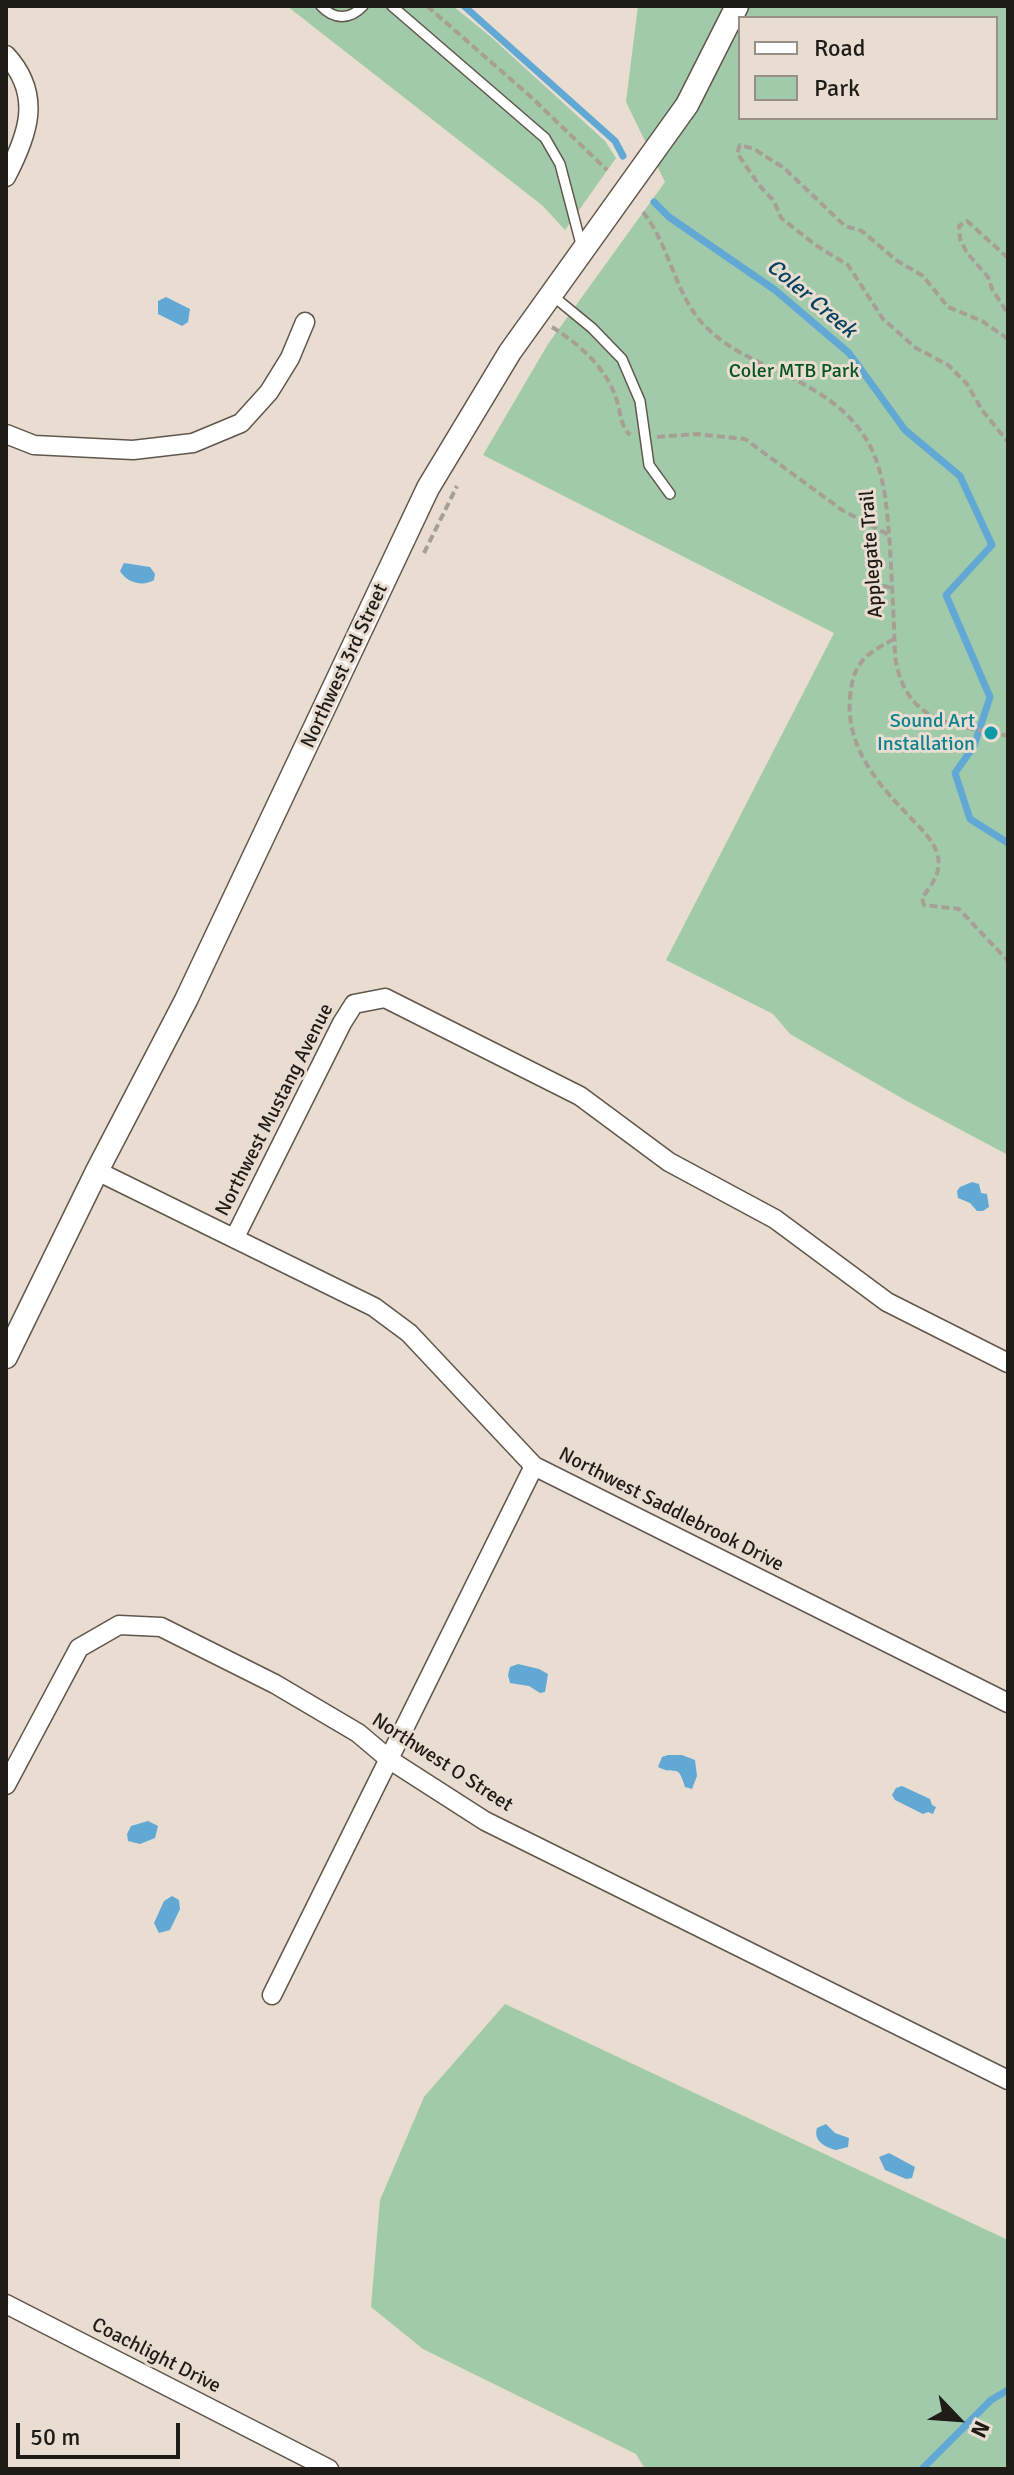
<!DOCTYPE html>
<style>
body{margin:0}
#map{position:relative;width:1014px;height:2475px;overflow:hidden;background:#e8ddd0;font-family:Signika,sans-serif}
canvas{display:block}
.frame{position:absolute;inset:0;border:8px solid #1f1b17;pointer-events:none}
.legend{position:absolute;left:738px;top:16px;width:260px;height:104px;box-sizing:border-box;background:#e8ddd0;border:2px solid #988f86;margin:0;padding:10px 14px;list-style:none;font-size:24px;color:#1f1b17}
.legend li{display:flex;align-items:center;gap:16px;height:40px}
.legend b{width:40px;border:2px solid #988f86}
.north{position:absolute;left:918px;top:2379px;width:80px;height:80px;-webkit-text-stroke:6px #e8ddd0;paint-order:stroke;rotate:115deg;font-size:22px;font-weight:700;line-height:32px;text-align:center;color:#1f1b17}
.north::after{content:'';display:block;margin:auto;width:28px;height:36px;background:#1f1b17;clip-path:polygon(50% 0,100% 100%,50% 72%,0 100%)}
.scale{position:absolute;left:16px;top:2423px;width:164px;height:36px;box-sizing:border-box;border:4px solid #1f1b17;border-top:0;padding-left:10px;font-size:24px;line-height:28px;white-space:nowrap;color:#1f1b17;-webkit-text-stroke:6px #e8ddd0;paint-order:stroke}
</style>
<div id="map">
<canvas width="1014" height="2475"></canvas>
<div class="frame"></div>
<ul class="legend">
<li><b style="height:10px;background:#fff"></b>Road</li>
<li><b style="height:22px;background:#a1caaa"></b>Park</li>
</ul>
<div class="north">N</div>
<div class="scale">50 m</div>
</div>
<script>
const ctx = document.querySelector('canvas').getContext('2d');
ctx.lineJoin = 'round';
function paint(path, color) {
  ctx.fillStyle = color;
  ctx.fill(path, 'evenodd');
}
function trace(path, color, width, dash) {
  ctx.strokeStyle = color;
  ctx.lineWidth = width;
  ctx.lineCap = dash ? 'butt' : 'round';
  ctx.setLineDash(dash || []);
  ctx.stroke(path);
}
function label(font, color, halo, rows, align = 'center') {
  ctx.font = font + ' Signika,sans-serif';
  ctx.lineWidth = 6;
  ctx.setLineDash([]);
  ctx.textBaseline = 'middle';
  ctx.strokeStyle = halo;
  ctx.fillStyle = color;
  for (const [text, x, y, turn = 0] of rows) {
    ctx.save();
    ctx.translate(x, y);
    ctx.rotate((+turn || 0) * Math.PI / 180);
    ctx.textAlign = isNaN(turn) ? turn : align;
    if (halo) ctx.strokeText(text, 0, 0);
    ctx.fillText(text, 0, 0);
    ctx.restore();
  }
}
paint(new Path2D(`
 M 287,6 L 453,6 L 491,37 L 605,141 L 616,158 L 565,230 L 543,206 Z
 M 638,6 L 1008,6 L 1008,1155 L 905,1100 L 790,1034 L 773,1014 L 666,960 L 834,633 L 483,455 L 548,344 L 665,182 L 626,102 ZM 740,18 L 996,18 L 996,118 L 740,118 Z
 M 505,2004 L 1008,2240 L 1008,2469 L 645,2469 L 636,2454 L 423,2349 L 371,2307 L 380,2200 L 424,2097 Z`), '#a1caaa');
paint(new Path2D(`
 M 166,297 L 190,309 L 188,322 L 182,326 L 158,314 L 158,301 Z
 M 124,563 L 150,567 L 155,574 L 154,580 C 143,587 127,583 120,571 Z
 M 972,1182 L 979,1184 L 981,1193 L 987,1194 L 989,1207 L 983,1211 L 977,1211 L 970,1203 L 958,1198 L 957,1191 L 960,1187 Z
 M 518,1664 L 539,1669 L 548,1674 L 545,1692 L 540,1693 L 529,1686 L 510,1683 L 508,1675 L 510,1667 Z
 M 668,1755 L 682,1755 L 695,1760 L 697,1776 L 692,1789 L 685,1787 C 677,1761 677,1777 658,1767 L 662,1757 Z
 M 902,1786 L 930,1799 L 932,1805 L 936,1807 L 933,1814 L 928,1812 L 923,1814 L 895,1800 L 892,1795 L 896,1788 Z
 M 148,1821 L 158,1826 L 155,1838 L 140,1844 L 128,1841 L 127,1834 L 131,1826 Z
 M 172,1896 L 179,1900 L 180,1909 L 170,1930 L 159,1933 L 154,1923 L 164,1901 Z
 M 826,2124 L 835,2133 L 849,2138 L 848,2147 L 836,2150 C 825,2147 813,2141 817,2128 Z
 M 889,2153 L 915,2167 L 912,2178 L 906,2179 L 885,2170 L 879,2157 Z`), '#61a8d5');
trace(new Path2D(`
 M 464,6 L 615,141 L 623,156
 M 654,202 L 669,217 L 775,290 L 849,353 L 905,430 L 960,476 L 992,545 L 946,595 L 990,697 L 974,746 L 955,773 L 970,819 L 1008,843
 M 922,2469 L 991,2400 L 1008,2390`), '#61a8d5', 7);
const service = new Path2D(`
 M 321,6 C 334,20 350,20 363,6
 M 392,6 L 545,138 L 560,164 L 582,248
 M 553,296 L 592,328 L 622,359 L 640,401 L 649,465 L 670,494`);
const minor = new Path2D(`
 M 6,55 C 43,95 28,135 6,177
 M 6,434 L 34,445 L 133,450 L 193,443 L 241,423 L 269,392 L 290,358 L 305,322
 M 97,1171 L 374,1307 L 409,1333 L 534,1466 L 1008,1703
 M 235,1237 L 342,1023 L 354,1004 L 385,998 L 580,1096 L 669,1162 L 775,1219 L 887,1302 L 1008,1363
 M 6,1785 L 79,1648 L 119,1625 L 161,1627 L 275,1684 L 358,1733 L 390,1760 L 485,1821 L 1008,2080
 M 272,1995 L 534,1466
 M 6,2304 L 329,2469`);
const tertiary = new Path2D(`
 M 6,1357 L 97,1171 L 186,1000 L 428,488 L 510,352 L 687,105 L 737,6`);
trace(service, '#60564b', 12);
trace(minor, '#60564b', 21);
trace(tertiary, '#60564b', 25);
trace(new Path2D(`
 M 427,6 L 531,97 L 607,170
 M 643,212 C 670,246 674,292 703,324 C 734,357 774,366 812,389 C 880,429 885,475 890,548 C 892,584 894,621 895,657 C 906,724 952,724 1008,736
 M 1008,258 L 967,221 L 959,226 L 960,239 L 967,253 L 988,277 L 992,289 L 1008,314
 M 552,327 C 580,345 607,368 617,401 C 621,414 620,425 630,435
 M 1008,339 L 982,321 L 948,307 L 923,276 L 896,260 L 862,231 L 845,226 L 784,168 L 754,149 L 740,145 L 737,153 L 759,185 L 774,201 L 781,218 L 817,246 L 848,265 L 883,319 L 916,348 L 948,365 L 967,384 L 982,410 L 1008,442
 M 657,437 L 696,434 L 745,439 L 842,510 L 889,535
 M 424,553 L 457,486
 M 871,583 L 892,588
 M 894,639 C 864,655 853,663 850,698 C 846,746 876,782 908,815 C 919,827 932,838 937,853 C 943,871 932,884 922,898 L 924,905 L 959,909 L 1008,961`), '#a79e94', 4, [8, 4]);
trace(service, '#fff', 9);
trace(minor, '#fff', 18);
trace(tertiary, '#fff', 22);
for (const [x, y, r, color] of [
 [991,733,8,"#0f9aa8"]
]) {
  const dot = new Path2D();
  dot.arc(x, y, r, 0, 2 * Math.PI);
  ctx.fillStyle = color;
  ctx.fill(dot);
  trace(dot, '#e8ddd0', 3);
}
label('20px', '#065427', '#e8ddd0', [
 ["Coler MTB Park",794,372]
]);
label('20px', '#1f1b17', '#e8ddd0', [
 ["Applegate Trail",872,554,-94],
 ["Northwest 3rd Street",345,666,-65],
 ["Northwest Mustang Avenue",275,1110,-63],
 ["Northwest Saddlebrook Drive",671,1510,27],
 ["Northwest O Street",442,1763,33],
 ["Coachlight Drive",156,2356,27]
]);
label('20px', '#0d838f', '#e8ddd0', [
 ["Sound Art",975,722],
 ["Installation",975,745]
], 'right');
label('italic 22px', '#064260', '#e8ddd0', [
 ["Coler Creek",811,299,40]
]);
</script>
